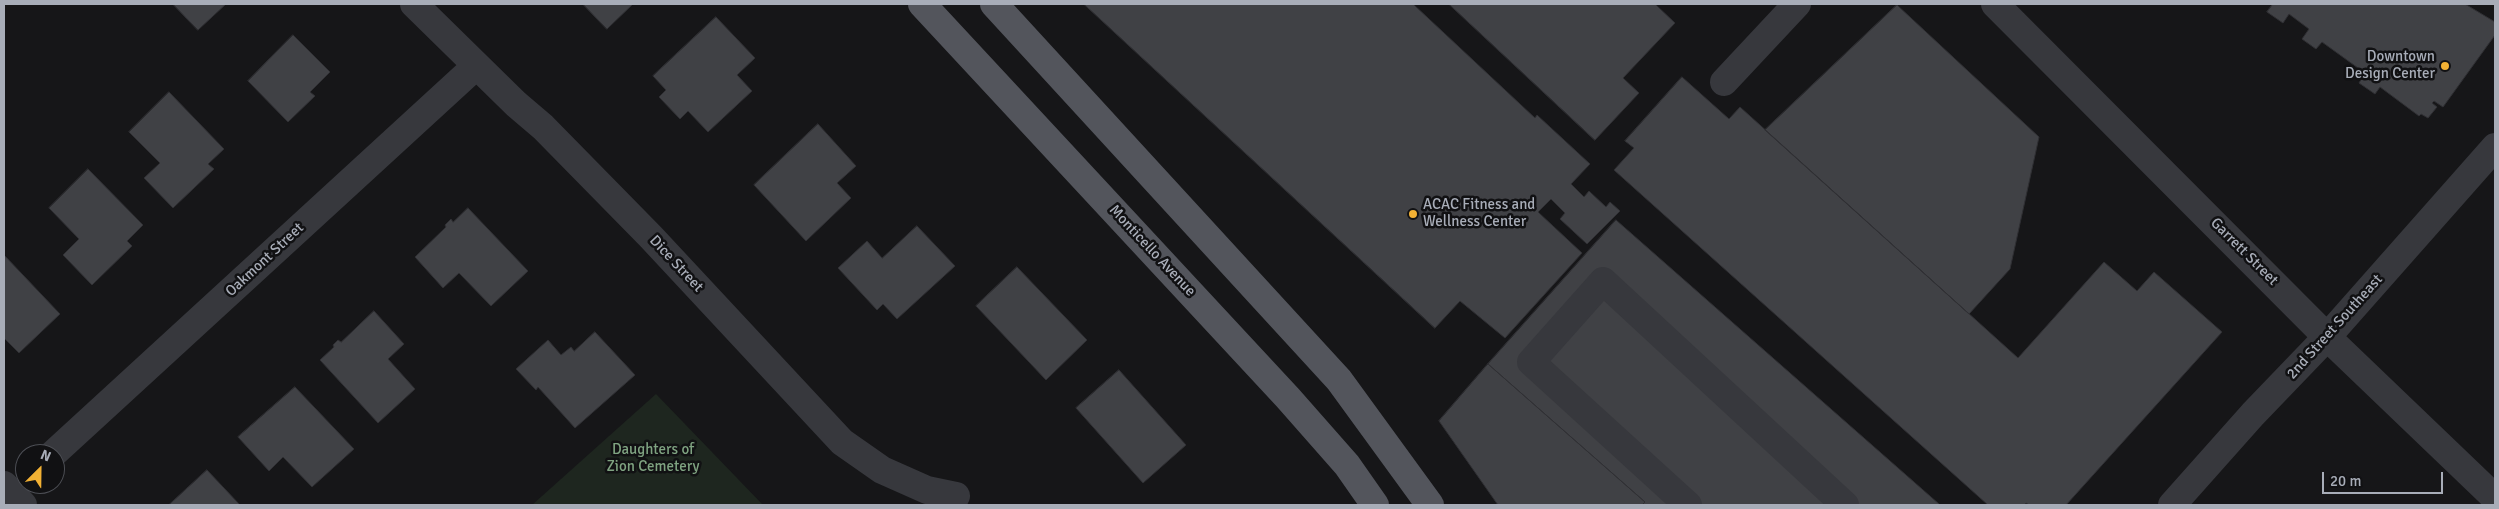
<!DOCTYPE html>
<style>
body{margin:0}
#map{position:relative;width:2499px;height:509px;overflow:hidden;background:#161618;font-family:Signika,sans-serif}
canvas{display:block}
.frame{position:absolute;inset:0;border:5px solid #a8adb8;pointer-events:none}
.north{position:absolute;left:15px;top:444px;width:50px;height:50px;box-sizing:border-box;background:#111113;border:1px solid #4d4f55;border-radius:50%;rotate:23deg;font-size:14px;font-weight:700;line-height:20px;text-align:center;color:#a8adb8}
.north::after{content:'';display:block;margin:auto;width:18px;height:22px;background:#f2b134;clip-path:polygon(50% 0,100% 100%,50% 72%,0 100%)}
.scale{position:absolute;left:2322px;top:472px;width:121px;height:22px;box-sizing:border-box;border:2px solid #a8adb8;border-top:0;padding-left:6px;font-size:15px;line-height:18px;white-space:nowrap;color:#a8adb8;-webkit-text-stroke:4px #111113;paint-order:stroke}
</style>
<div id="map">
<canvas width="2499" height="509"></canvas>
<div class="frame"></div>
<div class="north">N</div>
<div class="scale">20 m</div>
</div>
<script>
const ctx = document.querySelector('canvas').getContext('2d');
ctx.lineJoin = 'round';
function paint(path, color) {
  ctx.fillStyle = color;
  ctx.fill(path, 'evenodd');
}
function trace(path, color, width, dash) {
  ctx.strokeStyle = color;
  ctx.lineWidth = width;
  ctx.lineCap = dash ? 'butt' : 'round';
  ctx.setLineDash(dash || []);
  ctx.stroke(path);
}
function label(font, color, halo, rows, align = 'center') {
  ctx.font = font + ' Signika,sans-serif';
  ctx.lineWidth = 5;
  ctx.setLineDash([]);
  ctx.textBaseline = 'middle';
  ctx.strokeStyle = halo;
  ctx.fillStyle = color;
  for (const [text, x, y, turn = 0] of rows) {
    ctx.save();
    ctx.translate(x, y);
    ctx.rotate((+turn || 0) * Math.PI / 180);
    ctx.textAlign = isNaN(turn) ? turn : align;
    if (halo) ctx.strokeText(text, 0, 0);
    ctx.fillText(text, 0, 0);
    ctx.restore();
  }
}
paint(new Path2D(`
 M 656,394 L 763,505 L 532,505 Z`), '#1e261f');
const building = new Path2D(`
 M 173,4 L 226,4 L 198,30 Z
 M 583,4 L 633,4 L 607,29 Z
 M 1084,4 L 1413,4 L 1535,118 L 1537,115 L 1590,164 L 1571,184 L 1584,197 L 1589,191 L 1606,207 L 1610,202 L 1620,211 L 1587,244 L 1560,219 L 1565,213 L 1551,199 L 1538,212 L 1582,253 L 1505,338 L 1460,301 L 1435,328 Z
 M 1449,4 L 1655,4 L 1675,23 L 1623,78 L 1639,93 L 1595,140 Z
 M 2273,4 L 2465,4 L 2495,22 L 2495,35 L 2443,107 L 2434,101 L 2432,103 L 2437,107 L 2428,118 L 2421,114 L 2419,116 L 2380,87 L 2375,94 L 2359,83 L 2365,73 L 2322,42 L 2316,49 L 2302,39 L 2309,29 L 2289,14 L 2283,23 L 2267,12 Z
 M 1897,5 L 2039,137 L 2010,269 L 1969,314 L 1765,130 Z
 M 716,17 L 755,58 L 737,75 L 752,91 L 708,132 L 688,111 L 680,119 L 659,97 L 666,90 L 653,76 Z
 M 293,35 L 330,72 L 310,92 L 315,96 L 288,122 L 248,81 Z
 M 1682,77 L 1729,119 L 1740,107 L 2018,358 L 2104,262 L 2137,291 L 2154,272 L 2222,332 L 2066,505 L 2029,505 L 2026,503 L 2024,505 L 1988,505 L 1614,170 L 1634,148 L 1625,141 Z
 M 169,92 L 224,149 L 208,164 L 214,169 L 173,208 L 144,178 L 160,163 L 129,132 Z
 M 818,124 L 856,166 L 837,183 L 851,198 L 806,241 L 754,185 Z
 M 88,169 L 143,225 L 127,241 L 132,246 L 92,285 L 63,255 L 79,239 L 49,208 Z
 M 468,208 L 528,271 L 491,306 L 459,273 L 443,288 L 415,257 L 446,227 L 445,225 L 451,219 L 453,222 Z
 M 1616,220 L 1939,504 L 1938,505 L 1642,505 L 1645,502 L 1488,364 Z
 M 917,226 L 955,266 L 897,319 L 883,304 L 877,310 L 838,268 L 867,241 L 882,258 Z
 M 4,255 L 60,314 L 19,353 L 4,338 Z
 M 1017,267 L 1087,340 L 1046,380 L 976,306 Z
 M 374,311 L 404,344 L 388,359 L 415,389 L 378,423 L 320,360 L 334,347 L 333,345 L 338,340 L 341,342 Z
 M 595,332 L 635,375 L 575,428 L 538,387 L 536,390 L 516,369 L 548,340 L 561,355 L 571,347 L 574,351 Z
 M 1488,364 L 1645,502 L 1642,505 L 1498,505 L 1439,421 Z
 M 1119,370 L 1186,445 L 1143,483 L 1076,408 Z
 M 295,387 L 354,449 L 312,487 L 283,457 L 269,471 L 238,437 Z
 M 207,470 L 240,505 L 169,505 Z`);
paint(building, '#404145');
trace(building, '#303034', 1);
trace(new Path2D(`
 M 414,4 L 516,104 L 543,127 L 651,237 L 842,442 L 882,470 L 927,490 L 956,496
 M 1995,4 L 2327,337 L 2495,498
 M 1724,82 L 1797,4
 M 53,454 L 476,66
 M 4,485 L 23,505
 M 1688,505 L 1531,362 L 1603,281 L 1845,505
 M 2172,505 L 2253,414 L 2327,337 L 2495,147`), '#37383d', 28);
trace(new Path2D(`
 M 922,4 L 1288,398 L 1347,465 L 1375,505
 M 994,4 L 1339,380 L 1430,505`), '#53555c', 28);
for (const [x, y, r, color] of [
 [2445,66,5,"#f2b134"],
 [1413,214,5,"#f2b134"]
]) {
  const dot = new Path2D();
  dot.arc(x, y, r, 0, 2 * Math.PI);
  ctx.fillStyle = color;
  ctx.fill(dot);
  trace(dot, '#111113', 2);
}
label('15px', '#a8adb8', '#111113', [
 ["Downtown",2435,57],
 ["Design Center",2435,74],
 ["ACAC Fitness and",1423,205,"left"],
 ["Wellness Center",1423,222,"left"]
], 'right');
label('15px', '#a8adb8', '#111113', [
 ["Monticello Avenue",1152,251,47],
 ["Garrett Street",2244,252,45],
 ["Oakmont Street",265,260,-43],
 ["Dice Street",676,264,47],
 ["2nd Street Southeast",2335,327,-48]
]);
label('15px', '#7fa381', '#111113', [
 ["Daughters of",653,450],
 ["Zion Cemetery",653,467]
]);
</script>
